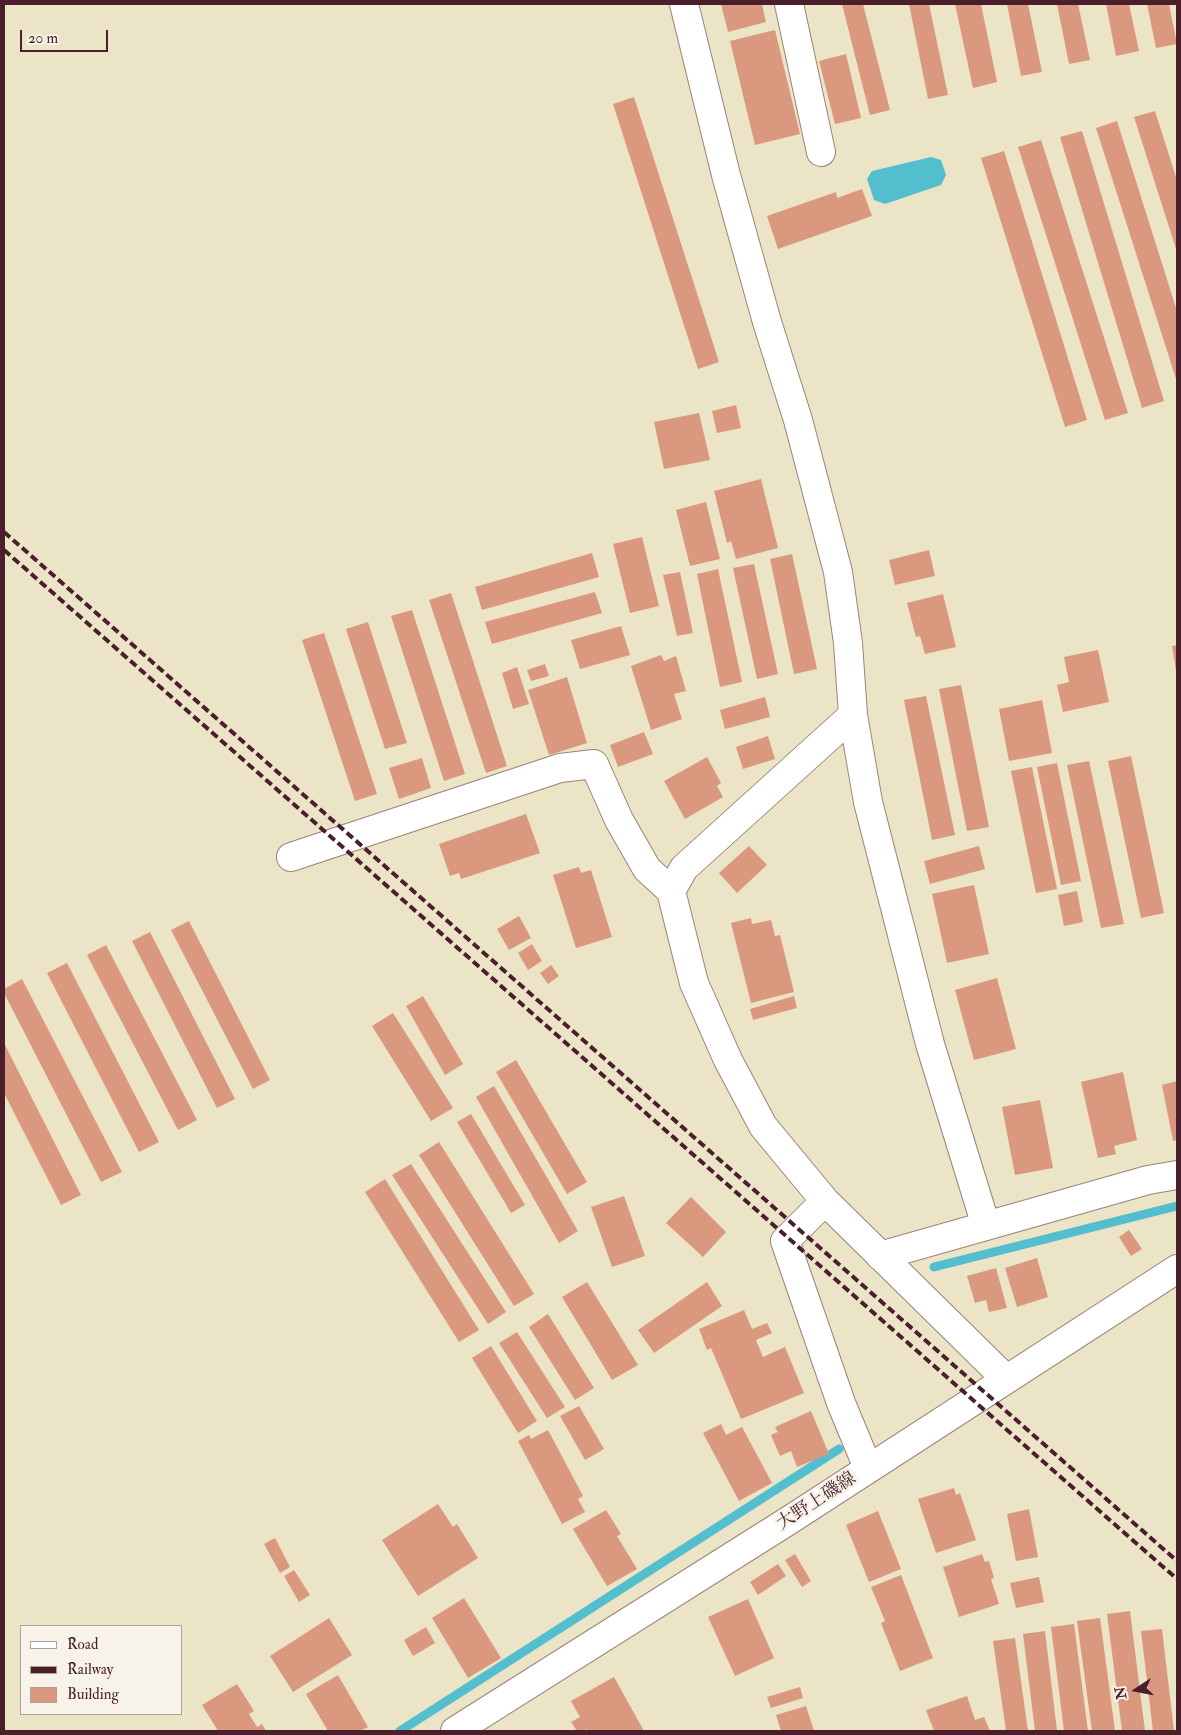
<!DOCTYPE html>
<meta charset="utf-8">
<style>
body{margin:0}
#map{position:relative;width:1181px;height:1735px;overflow:hidden;background:#ece4c6;font-family:"IM FELL Double Pica",serif}
canvas{display:block}
.frame{position:absolute;inset:0;border:5px solid #4a1f2b;pointer-events:none}
.legend{position:absolute;left:20px;top:1625px;width:162px;height:90px;box-sizing:border-box;background:#f7f3e8;border:1px solid #b29e9c;margin:0;padding:6px 9px;list-style:none;font-size:15px;color:#4a1f2b}
.legend li{display:flex;align-items:center;gap:10px;height:25px}
.legend b{width:25px;border:1px solid #b29e9c}
.north{position:absolute;left:1111px;top:1665px;width:50px;height:50px;-webkit-text-stroke:4px #f7f3e8;paint-order:stroke;rotate:259deg;font-size:14px;font-weight:700;line-height:20px;text-align:center;color:#4a1f2b}
.north::after{content:'';display:block;margin:auto;width:18px;height:22px;background:#4a1f2b;clip-path:polygon(50% 0,100% 100%,50% 72%,0 100%)}
.scale{position:absolute;left:20px;top:30px;width:88px;height:22px;box-sizing:border-box;border:2px solid #4a1f2b;border-top:0;padding-left:6px;font-size:15px;line-height:18px;white-space:nowrap;color:#4a1f2b;-webkit-text-stroke:4px #f7f3e8;paint-order:stroke}
</style>
<div id="map">
<canvas width="1181" height="1735"></canvas>
<div class="frame"></div>
<ul class="legend">
<li><b style="height:6px;background:#fff"></b>Road</li>
<li><b style="height:6px;background:#4a1f2b"></b>Railway</li>
<li><b style="height:14px;background:#da997e"></b>Building</li>
</ul>
<div class="north">N</div>
<div class="scale">20 m</div>
</div>
<script>
const ctx = document.querySelector('canvas').getContext('2d');
ctx.lineJoin = 'round';
function paint(path, color) {
  ctx.fillStyle = color;
  ctx.fill(path, 'evenodd');
}
function trace(path, color, width, dash) {
  ctx.strokeStyle = color;
  ctx.lineWidth = width;
  ctx.lineCap = dash ? 'butt' : 'round';
  ctx.setLineDash(dash || []);
  ctx.stroke(path);
}
function label(font, color, halo, rows, align = 'center') {
  ctx.font = font + ' "IM FELL Double Pica","Noto Serif JP",serif';
  ctx.lineWidth = 5;
  ctx.setLineDash([]);
  ctx.textBaseline = 'middle';
  ctx.strokeStyle = halo;
  ctx.fillStyle = color;
  for (const [text, x, y, turn = 0] of rows) {
    ctx.save();
    ctx.translate(x, y);
    ctx.rotate((+turn || 0) * Math.PI / 180);
    ctx.textAlign = isNaN(turn) ? turn : align;
    if (halo) ctx.strokeText(text, 0, 0);
    ctx.fillText(text, 0, 0);
    ctx.restore();
  }
}
paint(new Path2D(`
 M 931,157 L 941,160 L 946,175 L 941,185 L 885,204 L 874,200 L 867,179 L 872,171 Z`), '#53bece');
trace(new Path2D(`
 M 934,1267 L 1177,1206
 M 400,1731 L 839,1449`), '#53bece', 9);
paint(new Path2D(`
 M 721,4 L 762,4 L 766,22 L 728,32 Z
 M 842,4 L 863,4 L 890,110 L 870,115 Z
 M 909,4 L 929,4 L 948,95 L 928,99 Z
 M 955,4 L 981,4 L 997,82 L 973,88 Z
 M 1007,4 L 1028,4 L 1042,72 L 1021,76 Z
 M 1057,4 L 1078,4 L 1090,60 L 1069,64 Z
 M 1106,4 L 1129,4 L 1139,51 L 1116,56 Z
 M 1147,4 L 1169,4 L 1177,44 L 1156,48 Z
 M 775,30 L 800,134 L 755,145 L 730,41 Z
 M 846,54 L 861,118 L 835,124 L 819,61 Z
 M 634,97 L 719,362 L 698,369 L 613,104 Z
 M 1155,111 L 1177,180 L 1177,252 L 1134,117 Z
 M 1117,121 L 1177,311 L 1177,382 L 1096,128 Z
 M 1082,131 L 1164,401 L 1142,408 L 1060,137 Z
 M 1041,140 L 1128,413 L 1105,420 L 1018,147 Z
 M 1004,151 L 1087,420 L 1065,427 L 981,158 Z
 M 862,189 L 872,216 L 778,249 L 767,216 L 836,192 L 837,198 Z
 M 736,405 L 741,428 L 717,433 L 712,411 Z
 M 699,413 L 710,460 L 664,469 L 654,422 Z
 M 761,479 L 778,548 L 736,559 L 731,541 L 727,543 L 714,491 Z
 M 706,502 L 720,559 L 690,566 L 676,510 Z
 M 642,537 L 659,606 L 630,613 L 613,544 Z
 M 929,550 L 935,576 L 895,585 L 889,560 Z
 M 592,553 L 599,577 L 482,610 L 475,587 Z
 M 792,554 L 817,669 L 794,674 L 770,559 Z
 M 754,564 L 778,674 L 757,679 L 733,568 Z
 M 718,569 L 742,682 L 720,687 L 697,574 Z
 M 680,572 L 693,633 L 677,636 L 663,575 Z
 M 595,592 L 602,613 L 492,644 L 485,622 Z
 M 451,593 L 507,766 L 486,773 L 429,600 Z
 M 943,594 L 956,647 L 925,654 L 920,636 L 916,637 L 907,603 Z
 M 412,610 L 465,774 L 444,781 L 391,616 Z
 M 368,622 L 407,743 L 385,749 L 346,629 Z
 M 621,626 L 630,655 L 580,669 L 571,640 Z
 M 324,633 L 377,794 L 355,801 L 302,640 Z
 M 1177,645 L 1177,671 L 1176,671 L 1172,646 Z
 M 1098,650 L 1109,702 L 1063,712 L 1057,685 L 1069,682 L 1064,657 Z
 M 661,655 L 664,661 L 676,656 L 686,691 L 674,694 L 682,719 L 651,730 L 631,666 Z
 M 545,664 L 549,676 L 531,681 L 527,670 Z
 M 517,667 L 529,704 L 513,709 L 502,673 Z
 M 567,677 L 587,743 L 549,755 L 528,690 Z
 M 961,685 L 989,827 L 967,831 L 939,689 Z
 M 926,696 L 955,835 L 932,840 L 904,700 Z
 M 765,697 L 770,717 L 725,729 L 720,710 Z
 M 1042,700 L 1052,753 L 1009,761 L 999,709 Z
 M 644,732 L 653,754 L 618,767 L 610,745 Z
 M 768,736 L 775,759 L 743,769 L 736,747 Z
 M 1131,756 L 1164,913 L 1141,918 L 1108,761 Z
 M 707,757 L 721,783 L 717,786 L 723,797 L 685,819 L 664,781 Z
 M 422,758 L 431,788 L 399,799 L 389,768 Z
 M 1089,761 L 1124,924 L 1101,928 L 1067,765 Z
 M 1057,763 L 1081,881 L 1061,885 L 1037,767 Z
 M 1032,767 L 1057,889 L 1036,893 L 1011,771 Z
 M 526,814 L 540,853 L 461,879 L 459,873 L 450,876 L 439,844 Z
 M 749,846 L 767,865 L 737,893 L 719,873 Z
 M 979,846 L 985,869 L 930,884 L 924,861 Z
 M 579,867 L 581,873 L 591,870 L 612,937 L 576,948 L 553,875 Z
 M 974,885 L 989,954 L 947,963 L 932,894 Z
 M 1077,891 L 1083,922 L 1064,926 L 1058,895 Z
 M 519,916 L 531,938 L 509,950 L 497,929 Z
 M 751,918 L 752,924 L 771,920 L 775,936 L 780,935 L 794,992 L 751,1003 L 731,923 Z
 M 189,921 L 270,1080 L 253,1089 L 171,930 Z
 M 150,932 L 235,1099 L 217,1108 L 132,941 Z
 M 532,944 L 542,961 L 528,970 L 518,953 Z
 M 106,945 L 197,1120 L 178,1130 L 87,955 Z
 M 67,963 L 159,1142 L 139,1152 L 47,973 Z
 M 551,965 L 559,976 L 548,984 L 540,973 Z
 M 997,978 L 1016,1049 L 974,1060 L 955,990 Z
 M 22,979 L 122,1172 L 101,1182 L 4,993 L 4,989 Z
 M 423,996 L 463,1064 L 445,1075 L 406,1006 Z
 M 794,996 L 797,1008 L 753,1020 L 750,1009 Z
 M 393,1013 L 453,1108 L 431,1121 L 372,1026 Z
 M 4,1043 L 81,1195 L 61,1205 L 4,1093 Z
 M 516,1060 L 587,1182 L 567,1194 L 496,1072 Z
 M 1123,1072 L 1137,1140 L 1114,1146 L 1116,1154 L 1098,1158 L 1081,1082 Z
 M 1177,1081 L 1177,1140 L 1173,1141 L 1162,1085 Z
 M 494,1086 L 578,1231 L 559,1243 L 476,1097 Z
 M 1040,1100 L 1053,1168 L 1015,1175 L 1002,1107 Z
 M 471,1114 L 525,1205 L 511,1213 L 457,1122 Z
 M 439,1142 L 534,1294 L 514,1306 L 419,1155 Z
 M 411,1164 L 506,1312 L 488,1324 L 392,1175 Z
 M 385,1179 L 479,1330 L 459,1342 L 365,1192 Z
 M 624,1196 L 645,1256 L 612,1267 L 591,1207 Z
 M 691,1197 L 726,1232 L 703,1257 L 666,1223 Z
 M 1129,1230 L 1142,1249 L 1131,1256 L 1119,1237 Z
 M 1037,1258 L 1048,1297 L 1017,1307 L 1005,1268 Z
 M 996,1268 L 1007,1308 L 989,1312 L 986,1300 L 975,1303 L 967,1276 Z
 M 587,1282 L 638,1365 L 612,1380 L 562,1297 Z
 M 707,1282 L 722,1306 L 654,1353 L 638,1330 Z
 M 744,1310 L 752,1329 L 767,1323 L 772,1333 L 756,1340 L 763,1357 L 785,1347 L 804,1393 L 741,1419 L 711,1348 L 707,1350 L 699,1329 Z
 M 548,1314 L 594,1388 L 575,1400 L 529,1327 Z
 M 517,1332 L 565,1407 L 547,1418 L 499,1343 Z
 M 491,1346 L 537,1421 L 518,1433 L 472,1358 Z
 M 579,1406 L 604,1449 L 585,1460 L 560,1416 Z
 M 811,1411 L 829,1454 L 797,1467 L 791,1451 L 780,1456 L 771,1435 L 778,1432 L 775,1427 Z
 M 721,1424 L 726,1435 L 742,1427 L 772,1483 L 739,1501 L 703,1433 Z
 M 548,1430 L 583,1496 L 578,1499 L 585,1512 L 562,1524 L 518,1441 L 529,1435 L 531,1439 Z
 M 954,1488 L 956,1495 L 960,1493 L 976,1540 L 936,1553 L 918,1499 Z
 M 438,1504 L 453,1527 L 457,1524 L 478,1558 L 418,1596 L 382,1540 Z
 M 1029,1509 L 1038,1557 L 1016,1561 L 1007,1514 Z
 M 606,1510 L 621,1534 L 617,1536 L 637,1569 L 607,1586 L 573,1529 Z
 M 878,1511 L 901,1569 L 869,1582 L 846,1525 Z
 M 275,1538 L 290,1567 L 280,1573 L 264,1544 Z
 M 795,1554 L 811,1581 L 802,1587 L 785,1560 Z
 M 982,1554 L 985,1562 L 989,1561 L 994,1578 L 991,1579 L 999,1604 L 959,1617 L 943,1567 Z
 M 778,1564 L 786,1576 L 758,1595 L 750,1582 Z
 M 294,1570 L 310,1595 L 299,1602 L 284,1576 Z
 M 901,1575 L 933,1658 L 900,1671 L 881,1623 L 885,1621 L 871,1587 Z
 M 1039,1577 L 1044,1602 L 1016,1608 L 1010,1583 Z
 M 464,1598 L 501,1658 L 468,1678 L 432,1618 Z
 M 748,1599 L 774,1658 L 735,1676 L 708,1617 Z
 M 1130,1611 L 1145,1731 L 1122,1731 L 1107,1614 Z
 M 329,1618 L 352,1655 L 293,1692 L 270,1656 Z
 M 1100,1618 L 1115,1731 L 1092,1731 L 1077,1621 Z
 M 1074,1624 L 1088,1731 L 1064,1731 L 1051,1627 Z
 M 426,1627 L 435,1643 L 413,1656 L 404,1640 Z
 M 1162,1629 L 1174,1731 L 1153,1731 L 1141,1631 Z
 M 1045,1631 L 1057,1731 L 1035,1731 L 1023,1634 Z
 M 1015,1638 L 1028,1731 L 1006,1731 L 993,1641 Z
 M 338,1675 L 368,1727 L 360,1731 L 328,1731 L 306,1694 Z
 M 614,1677 L 644,1731 L 588,1731 L 587,1729 L 583,1731 L 577,1731 L 571,1722 L 580,1717 L 571,1701 Z
 M 237,1684 L 254,1711 L 249,1714 L 257,1727 L 262,1724 L 266,1731 L 218,1731 L 202,1705 Z
 M 800,1687 L 803,1698 L 771,1708 L 767,1697 Z
 M 967,1696 L 975,1720 L 984,1717 L 990,1731 L 934,1731 L 926,1710 Z
 M 806,1706 L 814,1731 L 781,1731 L 776,1715 Z`), '#da997e');
const minor = new Path2D(`
 M 684,4 L 726,175 L 767,322 L 798,420 L 838,572 L 848,643 L 853,715 L 868,802 L 930,1044 L 986,1226
 M 789,4 L 821,152
 M 853,715 L 684,868 L 671,891 L 694,983 L 728,1060 L 763,1126 L 825,1201 L 1006,1379
 M 291,857 L 560,768 L 594,764 L 619,820 L 647,869 L 671,891
 M 825,1201 L 785,1241 L 841,1403 L 868,1468
 M 880,1256 L 1148,1180 L 1177,1175`);
const major = new Path2D(`
 M 455,1731 L 788,1521 L 1177,1269`);
trace(minor, '#9b8278', 30);
trace(major, '#9b8278', 30);
trace(minor, '#fff', 28);
trace(major, '#fff', 28);
trace(new Path2D(`
 M 4,532 L 1177,1561
 M 4,550 L 1177,1579`), '#4a1f2b', 4, [8, 4]);
label('18px', '#4a1f2b', '#f7f3e8', [
 ["大野上磯線",817,1502,-33]
]);
</script>
